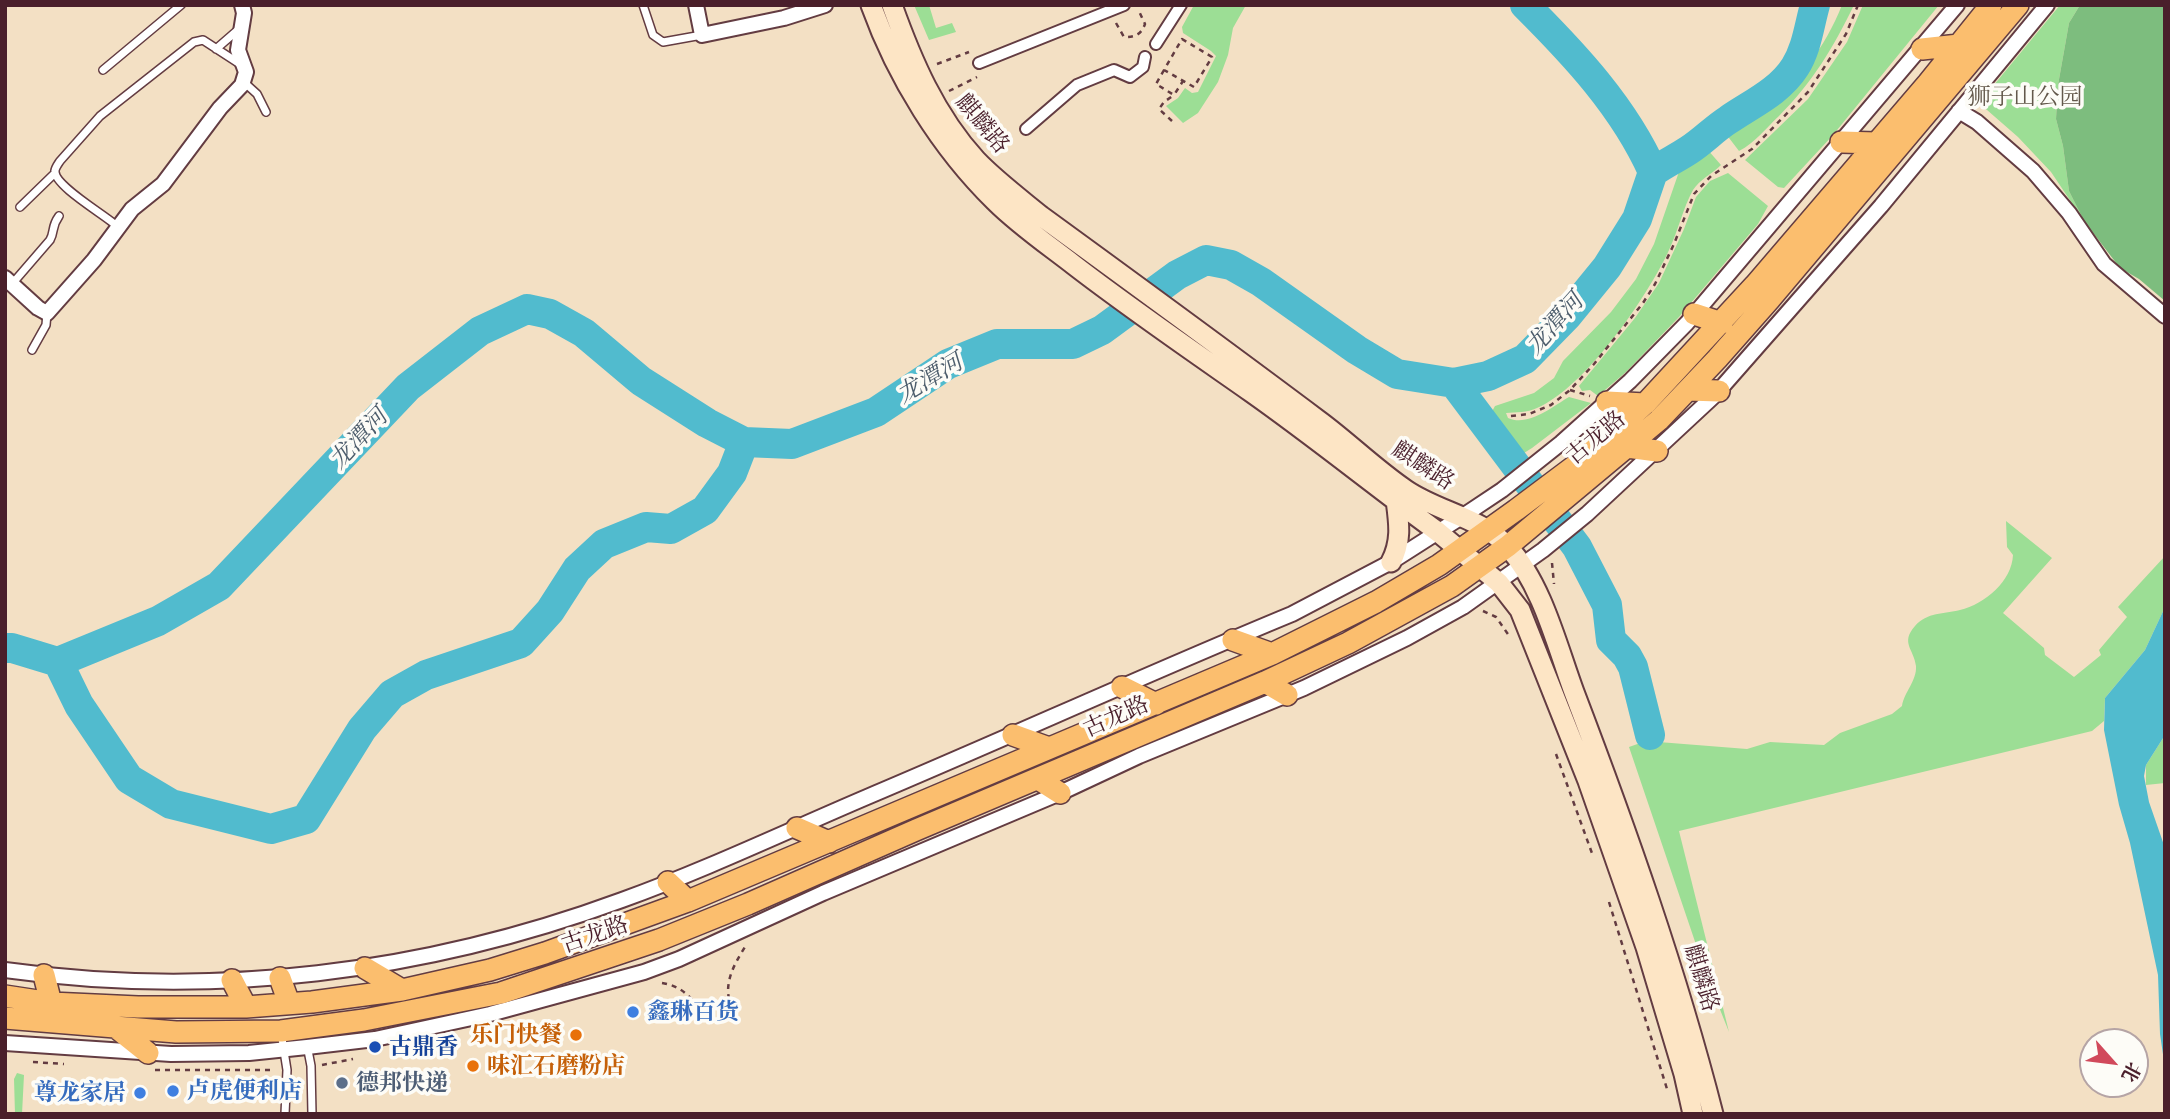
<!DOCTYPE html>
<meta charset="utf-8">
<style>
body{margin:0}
#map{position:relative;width:2170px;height:1119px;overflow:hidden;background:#f3e0c4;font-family:"Libre Caslon Text","Noto Serif SC",serif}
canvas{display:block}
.frame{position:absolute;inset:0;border:7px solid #4a1f2b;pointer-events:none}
.north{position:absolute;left:2079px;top:1028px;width:70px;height:70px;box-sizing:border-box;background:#fdfcf7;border:2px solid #b5a4a5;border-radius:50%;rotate:118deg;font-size:19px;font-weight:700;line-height:28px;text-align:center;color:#4a1f2b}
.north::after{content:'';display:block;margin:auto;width:24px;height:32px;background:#d1495b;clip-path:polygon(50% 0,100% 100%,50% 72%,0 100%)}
</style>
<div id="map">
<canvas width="2170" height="1119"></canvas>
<div class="frame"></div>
<div class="north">北</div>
</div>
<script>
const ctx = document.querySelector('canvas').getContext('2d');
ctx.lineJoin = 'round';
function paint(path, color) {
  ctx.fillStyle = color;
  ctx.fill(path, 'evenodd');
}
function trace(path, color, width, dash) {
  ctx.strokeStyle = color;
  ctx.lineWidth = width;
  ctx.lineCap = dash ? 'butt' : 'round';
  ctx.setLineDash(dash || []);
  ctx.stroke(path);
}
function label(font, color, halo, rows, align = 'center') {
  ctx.font = font + ' "Libre Caslon Text","Noto Serif SC",serif';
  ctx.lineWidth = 7;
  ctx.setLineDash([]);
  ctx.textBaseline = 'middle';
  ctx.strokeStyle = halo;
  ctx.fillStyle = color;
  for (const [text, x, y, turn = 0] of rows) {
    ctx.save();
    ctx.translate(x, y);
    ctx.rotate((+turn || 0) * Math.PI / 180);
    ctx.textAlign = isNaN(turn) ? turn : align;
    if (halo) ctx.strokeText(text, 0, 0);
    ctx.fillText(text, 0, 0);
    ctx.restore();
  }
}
paint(new Path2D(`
 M 914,5 L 929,5 L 936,28 L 952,23 L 956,32 L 929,40 Z
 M 1194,5 L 1246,5 L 1233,28 L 1228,55 L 1218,82 L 1198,113 L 1183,123 L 1166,106 L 1178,98 L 1185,88 L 1192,93 L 1198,92 L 1216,56 L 1211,51 L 1183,33 L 1182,27 Z
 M 1842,5 L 1854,5 C 1833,48 1813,82 1779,116 C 1766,128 1755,143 1739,151 L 1726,134 C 1736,122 1750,121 1762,111 C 1798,83 1825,48 1842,5 Z
 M 1863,5 L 1939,5 L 1833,135 L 1784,188 L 1778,187 L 1745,160 L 1808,99 L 1847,42 Z
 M 2060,5 L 2080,5 L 2069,23 L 2058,85 L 2056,119 L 2063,146 L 2069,191 L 2084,221 L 2051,172 L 2018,137 L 1979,103 Z
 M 1701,148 L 1707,149 L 1721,165 C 1712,174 1700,179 1693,190 C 1683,208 1678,231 1669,250 C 1648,296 1585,388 1537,408 C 1527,413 1516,412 1506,413 L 1508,418 C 1528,427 1552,407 1569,397 L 1591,403 L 1532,448 L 1524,453 L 1519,451 L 1490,415 L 1495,406 L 1534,393 L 1554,378 L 1563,361 L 1611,312 L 1636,279 L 1654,244 L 1682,163 Z
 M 1728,173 L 1768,206 L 1758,224 L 1679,317 L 1626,372 L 1598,396 L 1590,390 L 1582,391 L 1579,386 L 1635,318 L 1659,283 L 1684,229 L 1696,197 L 1710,181 Z
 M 2006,521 L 2052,558 L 2003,613 L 2044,648 L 2045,655 L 2074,677 L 2101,655 L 2099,650 L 2127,617 L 2118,607 L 2165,556 L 2165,607 L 2145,650 L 2105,698 L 2104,721 L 2092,731 L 1679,831 L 1729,1032 L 1707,977 L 1629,747 L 1646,741 L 1747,749 L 1770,742 L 1824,745 L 1840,733 L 1892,714 L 1902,706 C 1904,692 1917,681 1916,666 C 1914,649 1900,643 1915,626 C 1927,612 1944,614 1960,610 C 1985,604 2012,581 2013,555 L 2007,547 Z
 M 2165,735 L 2165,783 L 2146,785 L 2146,765 Z
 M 17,1073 L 24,1075 L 22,1114 L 15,1114 L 14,1079 Z`), '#9cde95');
paint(new Path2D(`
 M 2080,5 L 2165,5 L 2165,301 L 2139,279 L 2120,268 L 2084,221 L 2069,191 L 2063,146 L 2056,119 L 2058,85 L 2069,23 Z`), '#7dbd7e');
paint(new Path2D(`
 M 2165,607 L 2165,735 L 2146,765 L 2144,776 L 2149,802 L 2165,848 L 2165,1068 L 2160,1034 L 2158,975 L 2130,843 L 2119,805 L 2104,730 L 2105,698 L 2145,650 Z`), '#51bbce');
trace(new Path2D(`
 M 1653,172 C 1664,164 1677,158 1689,150 C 1703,141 1714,129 1728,120 C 1751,104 1779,92 1795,67 C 1807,48 1809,26 1815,5
 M 1454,383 L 1577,547 L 1607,605 L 1611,640 L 1627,656 L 1633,667 L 1650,735
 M 5,648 L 12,648 L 58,662 L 158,621 L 219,586 L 408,387 L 480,331 L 527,309 L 550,314 L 584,333 L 641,381 L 707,423 L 744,442 L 792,444 L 876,412 L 948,364 L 997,344 L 1073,344 L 1102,330 L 1177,275 L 1206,260 L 1231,265 L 1261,282 L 1357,350 L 1397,374 L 1454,383 L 1488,376 L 1525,359 L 1567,316 L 1607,267 L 1637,219 L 1653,172 C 1624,107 1575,55 1525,5
 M 58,662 L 79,705 L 129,779 L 171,804 L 271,829 L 306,819 L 362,729 L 392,694 L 426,675 L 521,643 L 550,611 L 577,569 L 604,544 L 646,527 L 671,529 L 705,510 L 732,473 L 744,442`), '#51bbce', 30);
const service = new Path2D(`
 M 643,5 L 653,35 L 663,42 L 702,35
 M 216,49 L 239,29
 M 103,70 L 181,5
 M 243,85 L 246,84 L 257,94 L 266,112
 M 20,207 L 54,174
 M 118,227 C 107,216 54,186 55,171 C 55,168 58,164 60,161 L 100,116 L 194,42 L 203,40 L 243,66
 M 12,284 L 50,240 C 55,231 51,227 59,216
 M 32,350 L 46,325 L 47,313
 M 281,1032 L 287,1070 L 285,1114
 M 307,1045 L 311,1066 L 312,1114`);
const pedestrian = new Path2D(`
 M 1156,44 L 1181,5
 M 979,63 L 1124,5
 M 1026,129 L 1077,85 L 1114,70 L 1130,77 L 1143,67 L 1145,57`);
const minor = new Path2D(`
 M 696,5 L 702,35 L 784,18 L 825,5
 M 1959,111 L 1977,122 L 2033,171 L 2069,213 L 2104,264 L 2165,316
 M 5,278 L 38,308 L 47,313 L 94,260 L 132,209 L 163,184 L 220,108 L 242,85 L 246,72 L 238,50 L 244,13 L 242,5
 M 5,970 C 214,999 424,973 622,900 C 705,870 785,832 867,797 C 1009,737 1149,673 1292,614 L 1391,562 L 1463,516 L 1502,490 L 1561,443 L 1630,381 L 1687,323 L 1957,5
 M 5,1043 L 171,1054 L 249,1053 L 307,1047 L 375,1039 L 490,1014 L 644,972 L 679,959 L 823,893 L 1060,793 L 1139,756 L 1304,688 L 1407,638 L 1463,607 L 1543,550 L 1587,514 L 1715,395 L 1881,206 L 2047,5`);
const secondary = new Path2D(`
 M 871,5 C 897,77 941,148 995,201 C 1019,225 1047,244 1074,265 C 1131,309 1191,350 1251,392 C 1315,437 1375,486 1438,532 L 1499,583 L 1520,610 L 1588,781 L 1646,947 L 1684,1074 L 1693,1114
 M 892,5 C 912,61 935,115 976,160 C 995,180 1019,198 1041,216 C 1133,283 1226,351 1318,420 C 1348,442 1375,469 1406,490 C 1438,512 1481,517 1508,547 C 1542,584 1557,646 1574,692 C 1627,831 1676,970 1713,1114
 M 1391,562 C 1402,541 1399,523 1396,500`);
const primary = new Path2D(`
 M 1922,49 L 1959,45
 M 1841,142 L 1876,143
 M 1694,314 L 1722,323
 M 1688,390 L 1719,391
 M 1607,402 L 1645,404
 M 1627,447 L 1657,451
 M 1233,640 L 1272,654
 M 1265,682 L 1287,695
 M 1122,687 L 1156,704
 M 1013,735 L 1049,748
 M 1038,779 L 1060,793
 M 797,828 L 829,842
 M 668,882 L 688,901
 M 365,968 L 402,990
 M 44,975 L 51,1003
 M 280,978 L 289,1003
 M 232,980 L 246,1007
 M 5,996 L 51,1003 L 138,1007 L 246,1007 L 312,1002 L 402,990 L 490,970 L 545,953 L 688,901 L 1272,654 L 1376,602 L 1439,565 L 1516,510 L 1576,465 L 1645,404 L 1755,285 L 1928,83 L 1991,5
 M 5,1018 L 176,1032 L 281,1031 L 364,1020 L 501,993 L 659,940 L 748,904 L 916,830 L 1265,682 L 1348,643 L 1452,586 L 1508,546 L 1659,420 L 1717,359 L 1770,299 L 2018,5
 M 118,1029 L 148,1053`);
trace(service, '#633c42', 10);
trace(pedestrian, '#633c42', 14);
trace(minor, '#633c42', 18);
trace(secondary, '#633c42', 23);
trace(primary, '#633c42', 24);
trace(new Path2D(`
 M 1116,23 L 1124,37 C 1135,37 1141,35 1145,24 L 1138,9
 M 1182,39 L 1212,57 L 1194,87 L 1164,70 Z
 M 937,64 L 969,52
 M 1164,70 L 1156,84 L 1174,95 L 1183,81
 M 949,91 L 977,77
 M 1172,121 L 1159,109 L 1164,102 L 1174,95
 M 989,148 L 1014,136
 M 1570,390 L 1590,396
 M 1511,416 L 1529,414 L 1551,405 L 1570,390 L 1594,364 L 1643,303 L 1655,284 L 1674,244 L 1694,194 L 1711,176 L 1752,149 L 1808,92 L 1846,34 L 1858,5
 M 1552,563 L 1554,584
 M 1483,611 L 1496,617 L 1510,637
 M 1556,754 L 1593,856
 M 1609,902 L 1667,1089
 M 662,983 C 681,986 690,996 701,1011
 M 729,999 C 725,980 735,963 745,947
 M 33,1062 L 64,1064
 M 322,1065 L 353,1059
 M 155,1070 L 274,1070`), '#633c42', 2.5, [5, 5]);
trace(service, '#fff', 7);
trace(pedestrian, '#fff', 10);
trace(minor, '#fff', 14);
trace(secondary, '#fde5c5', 19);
trace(primary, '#fbbe6e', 21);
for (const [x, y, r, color] of [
 [633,1012,7,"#3f7fe0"],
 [576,1035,7,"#e8710a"],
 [375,1047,7,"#1a4fb4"],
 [473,1066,7,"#e8710a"],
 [342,1083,7,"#5c6f8a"],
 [173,1091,7,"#3f7fe0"],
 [140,1093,7,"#3f7fe0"]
]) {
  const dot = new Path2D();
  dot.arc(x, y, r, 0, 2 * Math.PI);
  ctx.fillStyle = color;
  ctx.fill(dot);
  trace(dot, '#fdfcf7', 2.5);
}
label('23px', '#63584b', '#fdfcf7', [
 ["狮子山公园",2025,97]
]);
label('23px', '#4a1f2b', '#fdfcf7', [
 ["麒麟路",982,124,50],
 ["古龙路",1596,438,-40],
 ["麒麟路",1423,466,33],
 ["古龙路",1116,717,-24],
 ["古龙路",595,935,-19],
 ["麒麟路",1701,978,73]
]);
label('bold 23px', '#366cbe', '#fdfcf7', [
 ["鑫琳百货",647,1012],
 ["卢虎便利店",187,1091],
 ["尊龙家居",126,1093,"right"]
], 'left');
label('bold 23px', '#c56008', '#fdfcf7', [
 ["乐门快餐",562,1035],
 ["味汇石磨粉店",487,1066,"left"]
], 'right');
label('bold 23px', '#164399', '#fdfcf7', [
 ["古鼎香",389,1047]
], 'left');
label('bold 23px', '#4e5e75', '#fdfcf7', [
 ["德邦快递",356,1083]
], 'left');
label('italic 24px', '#4d5d6c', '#fdfcf7', [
 ["龙潭河",1555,324,-48],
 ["龙潭河",930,379,-31],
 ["龙潭河",359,439,-47]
]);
</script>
